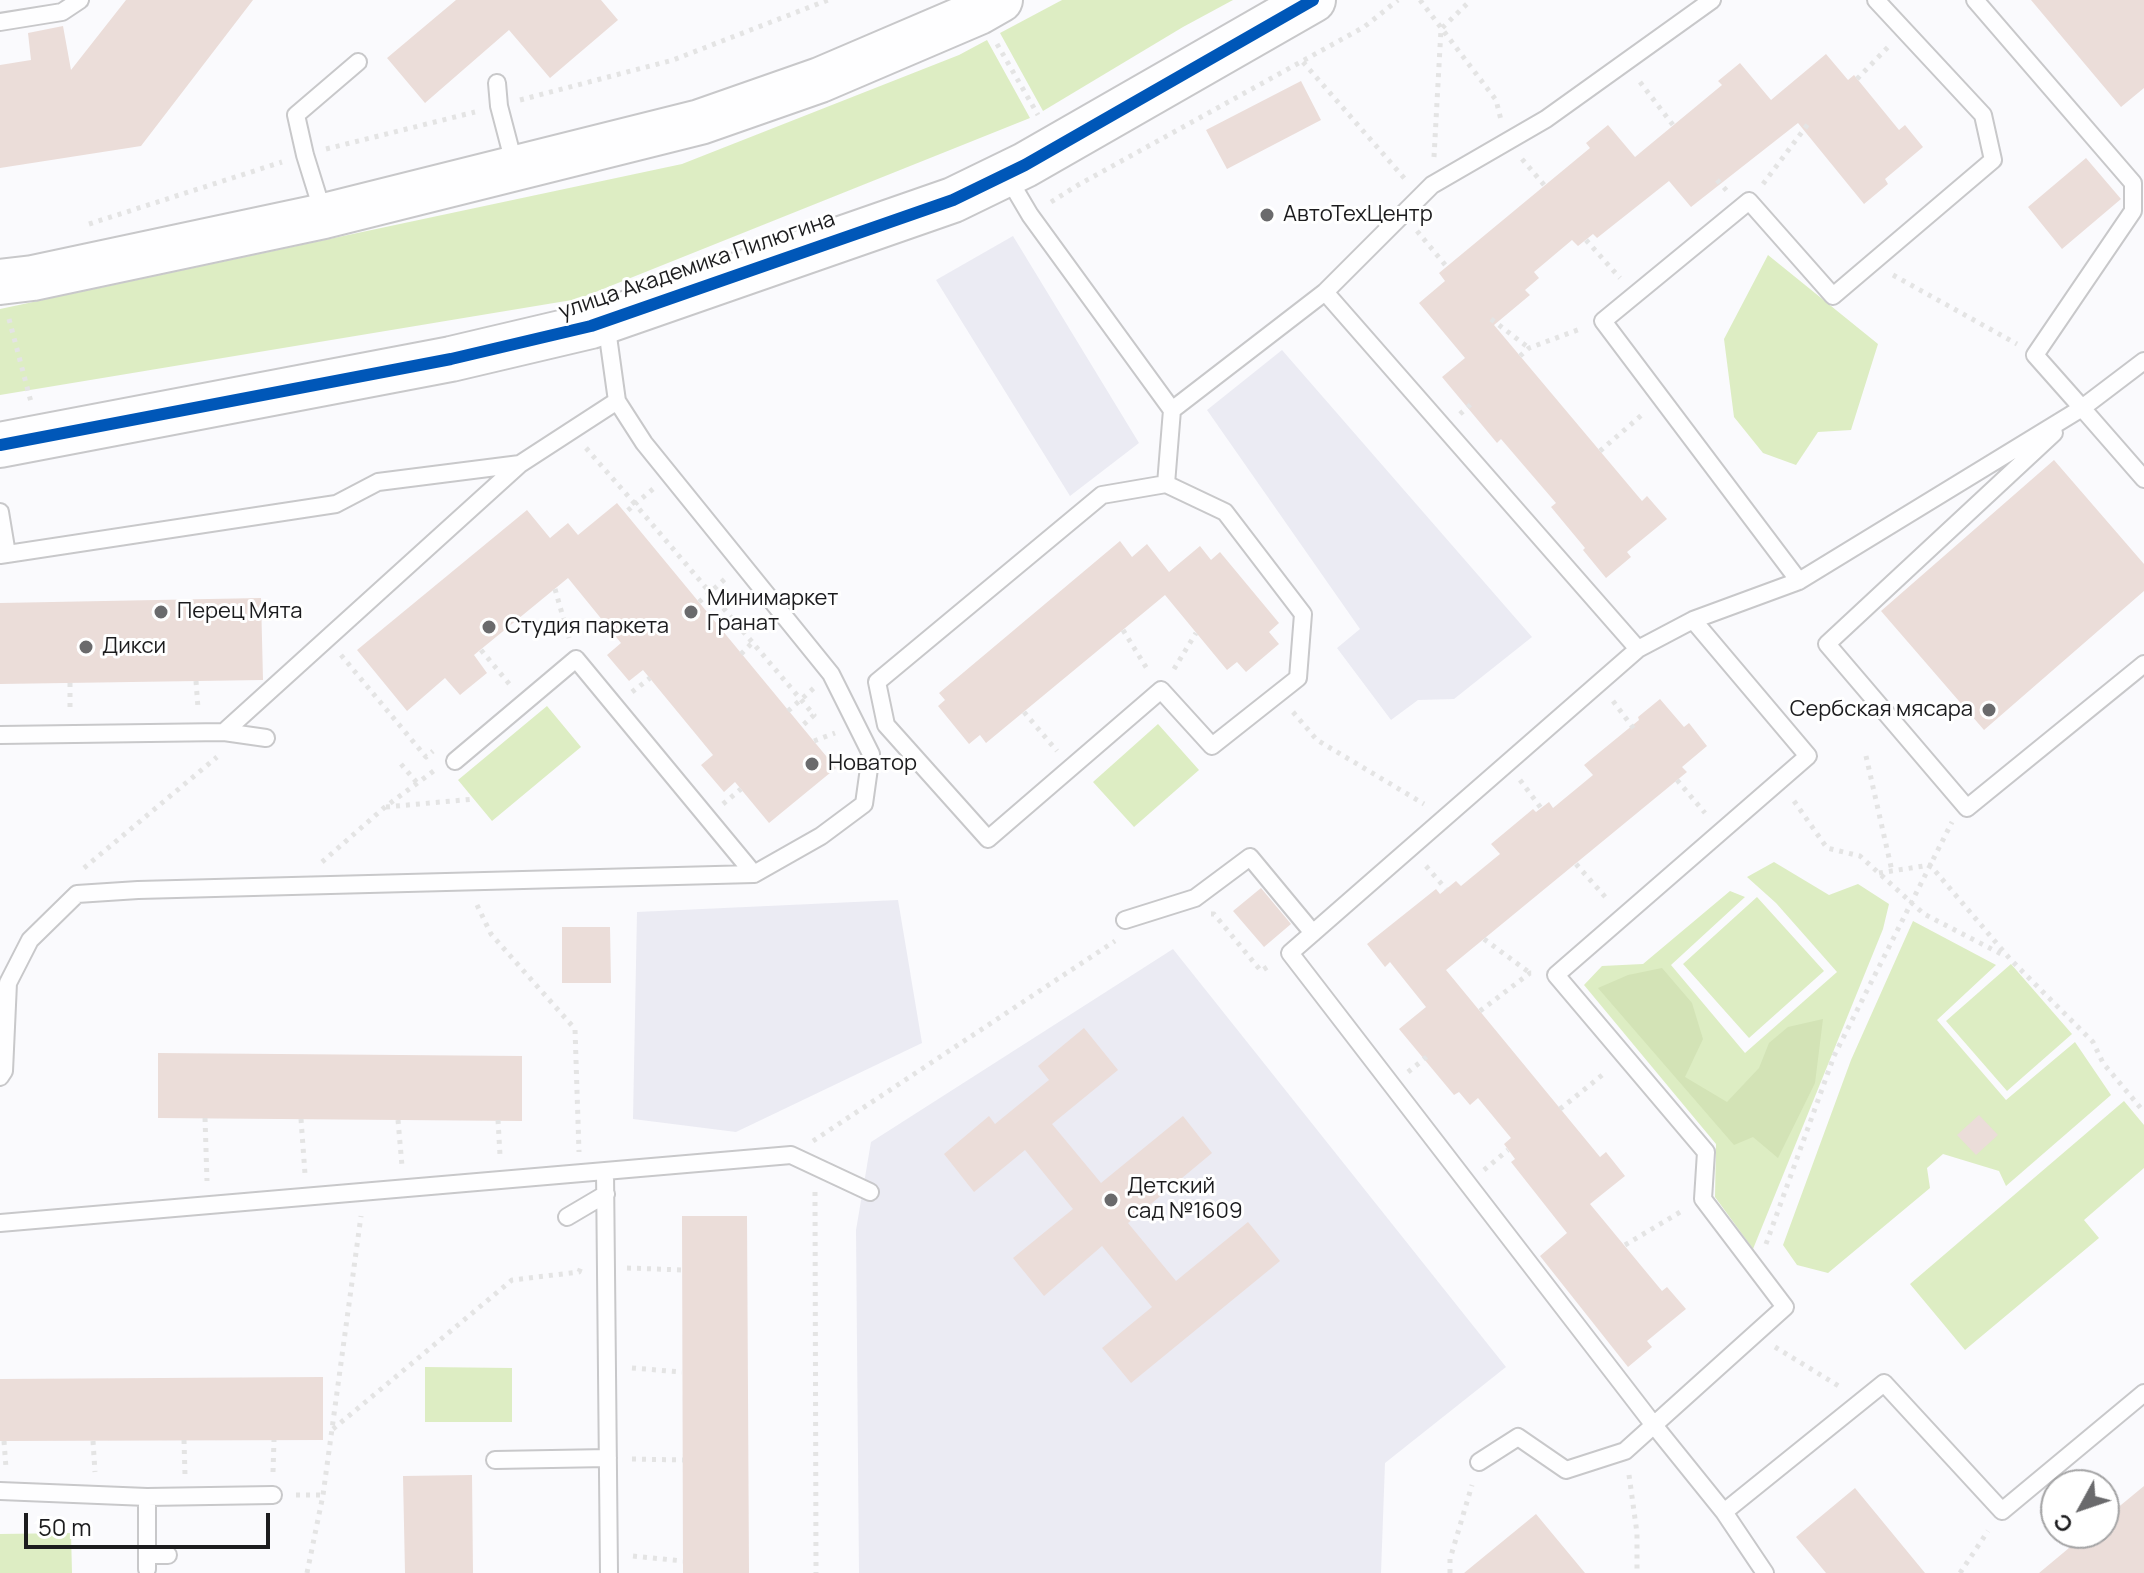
<!DOCTYPE html>
<meta charset="utf-8">
<style>
body{margin:0}
#map{position:relative;width:2144px;height:1573px;overflow:hidden;background:#fafafd;font-family:Manrope,sans-serif}
canvas{display:block}
.north{position:absolute;left:2040px;top:1469px;width:80px;height:80px;box-sizing:border-box;background:#fff;border:2px solid #a4a4a5;border-radius:50%;rotate:230deg;font-size:22px;font-weight:700;line-height:32px;text-align:center;color:#1c1c1e}
.north::after{content:'';display:block;margin:auto;width:28px;height:36px;background:#6a6a6c;clip-path:polygon(50% 0,100% 100%,50% 72%,0 100%)}
.scale{position:absolute;left:24px;top:1513px;width:246px;height:36px;box-sizing:border-box;border:4px solid #1c1c1e;border-top:0;padding-left:10px;font-size:24px;line-height:28px;white-space:nowrap;color:#1c1c1e;-webkit-text-stroke:6px #fff;paint-order:stroke}
</style>
<div id="map">
<canvas width="2144" height="1573"></canvas>
<div class="north">С</div>
<div class="scale">50 m</div>
</div>
<script>
const ctx = document.querySelector('canvas').getContext('2d');
ctx.lineJoin = 'round';
function paint(path, color) {
  ctx.fillStyle = color;
  ctx.fill(path, 'evenodd');
}
function trace(path, color, width, dash) {
  ctx.strokeStyle = color;
  ctx.lineWidth = width;
  ctx.lineCap = dash ? 'butt' : 'round';
  ctx.setLineDash(dash || []);
  ctx.stroke(path);
}
function label(font, color, halo, rows, align = 'center') {
  ctx.font = font + ' Manrope,sans-serif';
  ctx.lineWidth = 6;
  ctx.setLineDash([]);
  ctx.textBaseline = 'middle';
  ctx.strokeStyle = halo;
  ctx.fillStyle = color;
  for (const [text, x, y, turn = 0] of rows) {
    ctx.save();
    ctx.translate(x, y);
    ctx.rotate((+turn || 0) * Math.PI / 180);
    ctx.textAlign = isNaN(turn) ? turn : align;
    if (halo) ctx.strokeText(text, 0, 0);
    ctx.fillText(text, 0, 0);
    ctx.restore();
  }
}
paint(new Path2D(`
 M 1013,236 L 1139,443 L 1070,496 L 936,280 Z
 M 1282,350 L 1532,637 L 1454,699 L 1418,700 L 1391,720 L 1337,648 L 1360,629 L 1207,410 Z
 M 898,900 L 922,1043 L 736,1132 L 633,1119 L 637,912 Z
 M 1173,949 L 1506,1367 L 1385,1463 L 1381,1573 L 859,1573 L 856,1230 L 871,1142 Z`), '#ebebf3');
paint(new Path2D(`
 M 1062,0 L 1233,0 L 1183,27 L 1043,111 L 1000,33 Z
 M 987,40 L 1030,118 L 578,299 L 0,395 L 0,309 L 682,164 L 959,55 Z
 M 1768,255 L 1878,344 L 1851,430 L 1818,432 L 1796,465 L 1763,453 L 1734,417 L 1724,339 Z
 M 547,706 L 581,747 L 492,821 L 458,780 Z
 M 1158,724 L 1199,770 L 1134,827 L 1093,782 Z
 M 1774,862 L 1829,895 L 1858,884 L 1889,904 L 1883,929 L 1753,1249 L 1715,1197 L 1716,1144 L 1584,985 L 1602,966 L 1643,964 L 1730,891 L 1745,897 L 1671,965 L 1745,1053 L 1837,972 L 1776,903 L 1747,877 Z
 M 1757,897 L 1824,971 L 1749,1038 L 1683,964 Z
 M 1913,921 L 1996,965 L 1937,1020 L 2006,1100 L 2075,1042 L 2111,1095 L 2006,1186 L 1999,1171 L 1943,1154 L 1927,1168 L 1930,1188 L 1828,1273 L 1797,1265 L 1783,1245 L 1851,1060 Z
 M 2011,964 L 2072,1034 L 2007,1091 L 1946,1021 Z
 M 2124,1101 L 2144,1125 L 2144,1168 L 2084,1220 L 2099,1238 L 1965,1350 L 1910,1284 Z
 M 425,1367 L 512,1368 L 512,1422 L 425,1422 Z
 M 71,1533 L 72,1573 L 0,1573 L 0,1534 Z`), '#ddedc3');
paint(new Path2D(`
 M 1662,968 L 1692,1003 L 1703,1039 L 1685,1077 L 1727,1102 L 1759,1068 L 1769,1043 L 1788,1027 L 1823,1019 L 1815,1083 L 1778,1158 L 1753,1137 L 1734,1145 L 1598,988 L 1628,975 Z`), '#d3e3b6');
paint(new Path2D(`
 M 126,0 L 253,0 L 141,146 L 0,168 L 0,65 L 31,60 L 28,33 L 63,26 L 71,70 Z
 M 456,0 L 601,0 L 618,20 L 550,78 L 509,30 L 425,103 L 387,58 Z
 M 2031,0 L 2144,0 L 2144,88 L 2121,107 Z
 M 1826,54 L 1848,80 L 1854,75 L 1899,130 L 1905,125 L 1923,147 L 1885,179 L 1888,184 L 1864,204 L 1798,123 L 1691,207 L 1669,181 L 1597,238 L 1593,234 L 1578,246 L 1572,240 L 1534,272 L 1539,278 L 1525,290 L 1530,295 L 1494,325 L 1642,501 L 1647,496 L 1667,519 L 1627,552 L 1631,557 L 1606,578 L 1583,550 L 1585,548 L 1551,507 L 1556,503 L 1501,439 L 1497,443 L 1442,377 L 1465,358 L 1419,303 L 1445,281 L 1439,273 L 1590,148 L 1586,143 L 1608,125 L 1635,157 L 1722,85 L 1718,81 L 1740,63 L 1771,100 Z
 M 1301,81 L 1321,120 L 1227,169 L 1206,130 Z
 M 2086,158 L 2121,199 L 2062,249 L 2028,207 Z
 M 2054,460 L 2144,564 L 2144,591 L 1984,730 L 1881,611 Z
 M 617,503 L 836,768 L 769,823 L 735,782 L 724,792 L 701,765 L 713,755 L 643,670 L 629,681 L 607,655 L 621,643 L 568,578 L 474,655 L 487,673 L 460,695 L 445,678 L 407,711 L 357,650 L 527,510 L 550,538 L 568,523 L 578,535 Z
 M 1120,541 L 1132,557 L 1147,544 L 1169,572 L 1200,546 L 1211,560 L 1220,552 L 1279,623 L 1269,632 L 1279,644 L 1246,672 L 1237,662 L 1227,670 L 1165,595 L 986,743 L 980,735 L 969,744 L 938,706 L 945,700 L 939,693 Z
 M 261,598 L 263,680 L 0,684 L 0,603 Z
 M 1660,699 L 1684,727 L 1689,723 L 1707,746 L 1682,767 L 1687,772 L 1446,970 L 1600,1157 L 1606,1152 L 1625,1176 L 1590,1204 L 1662,1291 L 1667,1287 L 1686,1309 L 1647,1341 L 1652,1347 L 1628,1367 L 1540,1256 L 1567,1233 L 1511,1162 L 1515,1159 L 1504,1144 L 1511,1138 L 1478,1098 L 1470,1105 L 1459,1092 L 1454,1095 L 1399,1029 L 1426,1007 L 1390,962 L 1385,967 L 1367,944 L 1436,889 L 1440,894 L 1456,881 L 1461,886 L 1500,854 L 1491,844 L 1533,809 L 1536,812 L 1549,802 L 1553,808 L 1593,775 L 1584,765 L 1639,720 L 1638,717 Z
 M 1261,888 L 1291,924 L 1264,947 L 1233,911 Z
 M 562,927 L 610,927 L 611,983 L 562,983 Z
 M 1084,1028 L 1118,1070 L 1052,1124 L 1101,1183 L 1183,1116 L 1212,1153 L 1128,1223 L 1176,1281 L 1248,1222 L 1280,1261 L 1131,1383 L 1102,1348 L 1152,1307 L 1102,1246 L 1044,1296 L 1013,1258 L 1073,1209 L 1025,1150 L 974,1192 L 944,1154 L 989,1116 L 995,1124 L 1049,1080 L 1038,1066 Z
 M 158,1053 L 522,1056 L 522,1121 L 158,1118 Z
 M 1979,1115 L 1998,1135 L 1976,1155 L 1957,1135 Z
 M 682,1216 L 747,1216 L 749,1573 L 683,1573 Z
 M 323,1377 L 323,1440 L 0,1441 L 0,1379 Z
 M 472,1475 L 473,1573 L 405,1573 L 403,1476 Z
 M 2144,1486 L 2144,1573 L 2039,1573 L 2087,1533 L 2104,1533 L 2104,1519 Z
 M 1855,1488 L 1925,1573 L 1826,1573 L 1796,1537 Z
 M 1536,1514 L 1585,1573 L 1464,1573 Z`), '#ebddd9');
const lane = new Path2D(`
 M 1975,0 L 2133,183 L 2133,211 L 2035,355 L 2082,408
 M 0,22 L 62,12 L 80,0
 M 497,83 L 499,106 L 515,167
 M 1007,176 L 1030,215 L 1172,410 L 1325,292 L 1638,649
 M 324,216 L 305,155 L 296,115 L 358,62
 M 1325,292 L 1432,185 L 1546,119 L 1712,0
 M 2144,361 L 2082,408 L 2144,479
 M 2054,433 L 1827,644 L 1967,808 L 2144,664
 M 1166,484 L 1225,512 L 1303,614 L 1298,678 L 1212,746 L 1161,690 L 988,839 L 886,725 L 877,682 L 1102,495 L 1166,484 L 1172,410
 M 0,512 L 7,554
 M 0,555 L 336,504 L 378,482 L 520,464
 M 1799,581 L 1603,321 L 1749,201 L 1833,296 L 1993,160 L 1983,115 L 1876,0
 M 224,732 L 266,738
 M 0,735 L 224,732 L 520,464 L 617,401
 M 455,761 L 576,659 L 754,874
 M 1125,920 L 1195,898 L 1250,857 L 1313,933
 M 0,1077 L 4,1071 L 8,983 L 30,940 L 77,894 L 138,890 L 754,874 L 821,836 L 864,804 L 871,754 L 831,674 L 644,443 L 617,401 L 606,322
 M 605,1171 L 609,1573
 M 567,1217 L 606,1194
 M 0,1223 L 791,1155 L 870,1192
 M 495,1460 L 608,1458
 M 1479,1462 L 1518,1437 L 1566,1470 L 1625,1451 L 1785,1307 L 1703,1199 L 1706,1152 L 1556,975 L 1808,756 L 1693,620
 M 0,1491 L 147,1497 L 273,1495
 M 1724,1512 L 1653,1424 L 1290,953 L 1638,649 L 1693,620 L 1799,581 L 2082,408
 M 147,1555 L 168,1555
 M 147,1569 L 147,1497
 M 1765,1573 L 1724,1512 L 1884,1383 L 2002,1511 L 2144,1393`);
const secondary = new Path2D(`
 M 0,282 L 33,278 L 324,216 L 700,122 L 820,80 L 979,12 L 1000,0
 M 0,445 L 451,359 L 591,326 L 953,200 L 1025,165 L 1313,0`);
trace(lane, '#c8c8ca', 20);
trace(secondary, '#c8c8ca', 48);
trace(new Path2D(`
 M 1420,0 L 1496,100 L 1501,120
 M 997,44 L 1038,115
 M 1303,62 L 1405,179
 M 1857,79 L 1890,45
 M 1640,82 L 1673,125
 M 520,100 L 673,60 L 828,0
 M 326,149 L 475,112
 M 1434,157 L 1441,29 L 1471,0
 M 1522,159 L 1545,186
 M 1717,180 L 1727,191
 M 1763,184 L 1808,124
 M 1051,202 L 1078,185 L 1364,27 L 1398,0
 M 89,224 L 282,162
 M 1417,231 L 1447,267
 M 1586,240 L 1620,278
 M 1893,275 L 2017,344
 M 9,319 L 31,402
 M 1491,319 L 1529,348
 M 1520,356 L 1529,348 L 1583,328
 M 1460,414 L 1471,404
 M 586,448 L 635,504 L 625,513
 M 1600,451 L 1644,413
 M 653,489 L 635,504 L 814,715 L 801,727
 M 555,589 L 569,638
 M 699,602 L 725,579
 M 1123,630 L 1149,672
 M 481,650 L 511,686
 M 741,654 L 753,642
 M 341,655 L 426,757 L 433,751
 M 1174,669 L 1196,633
 M 196,681 L 198,708
 M 70,683 L 70,710
 M 632,692 L 650,678
 M 1613,701 L 1634,729
 M 788,711 L 814,688
 M 1024,712 L 1057,751
 M 1293,712 L 1317,740 L 1424,804
 M 814,741 L 835,733
 M 1866,756 L 1892,871
 M 401,764 L 418,784
 M 1520,780 L 1541,808
 M 1677,780 L 1705,813
 M 1794,801 L 1827,848 L 1860,856 L 1924,914 L 2005,956
 M 723,804 L 741,789
 M 386,807 L 474,799
 M 322,862 L 385,807 L 435,770
 M 1576,864 L 1607,899
 M 1426,866 L 1446,889
 M 84,868 L 217,757
 M 1879,873 L 1930,865 L 2010,959 L 2093,1042 L 2103,1063 L 2144,1112
 M 477,905 L 491,934 L 575,1029 L 579,1152
 M 1211,914 L 1214,914 L 1261,971 L 1272,964
 M 1484,939 L 1530,973
 M 1480,1011 L 1530,973 L 1534,973
 M 1408,1072 L 1429,1055
 M 1560,1109 L 1606,1072
 M 205,1118 L 207,1181
 M 301,1119 L 305,1174
 M 398,1120 L 402,1166
 M 498,1120 L 500,1155
 M 813,1141 L 1115,941
 M 1484,1170 L 1508,1150
 M 815,1192 L 816,1573
 M 1766,1244 L 1834,1056 L 1952,822
 M 1625,1245 L 1682,1211
 M 627,1268 L 682,1270
 M 1775,1347 L 1842,1388
 M 632,1368 L 682,1372
 M 333,1429 L 512,1280 L 579,1272 L 581,1267
 M 184,1440 L 185,1475
 M 4,1441 L 6,1468
 M 93,1441 L 95,1472
 M 632,1459 L 683,1460
 M 273,1472 L 274,1440
 M 1629,1475 L 1637,1533 L 1637,1573
 M 296,1495 L 323,1495
 M 2047,1506 L 2056,1517
 M 2068,1533 L 2076,1543
 M 633,1556 L 683,1561
 M 307,1573 L 323,1495 L 361,1216
 M 1450,1573 L 1450,1559 L 1472,1485
 M 1960,1573 L 1988,1531`), '#e4e4e4', 5, [4, 6]);
trace(lane, '#fefeff', 16);
trace(secondary, '#fefeff', 44);
trace(new Path2D(`
 M 0,445 L 451,359 L 591,326 L 953,200 L 1025,165 L 1313,0`), '#0057b8', 12);
for (const [x, y, r, color] of [
 [1267,215,8,"#6a6a6c"],
 [161,612,8,"#6a6a6c"],
 [691,612,8,"#6a6a6c"],
 [489,627,8,"#6a6a6c"],
 [86,647,8,"#6a6a6c"],
 [1989,710,8,"#6a6a6c"],
 [812,764,8,"#6a6a6c"],
 [1111,1200,8,"#6a6a6c"]
]) {
  const dot = new Path2D();
  dot.arc(x, y, r, 0, 2 * Math.PI);
  ctx.fillStyle = color;
  ctx.fill(dot);
  trace(dot, '#fff', 3);
}
label('22px', '#1c1c1e', '#fff', [
 ["АвтоТехЦентр",1283,215],
 ["Минимаркет",707,599],
 ["Гранат",707,624],
 ["Перец Мята",177,612],
 ["Студия паркета",505,627],
 ["Дикси",102,647],
 ["Сербская мясара",1973,710,"right"],
 ["Новатор",828,764],
 ["Детский",1127,1187],
 ["сад №1609",1127,1212]
], 'left');
label('22px', '#1c1c1e', '#fff', [
 ["улица Академика Пилюгина",697,266,-19]
]);
</script>
